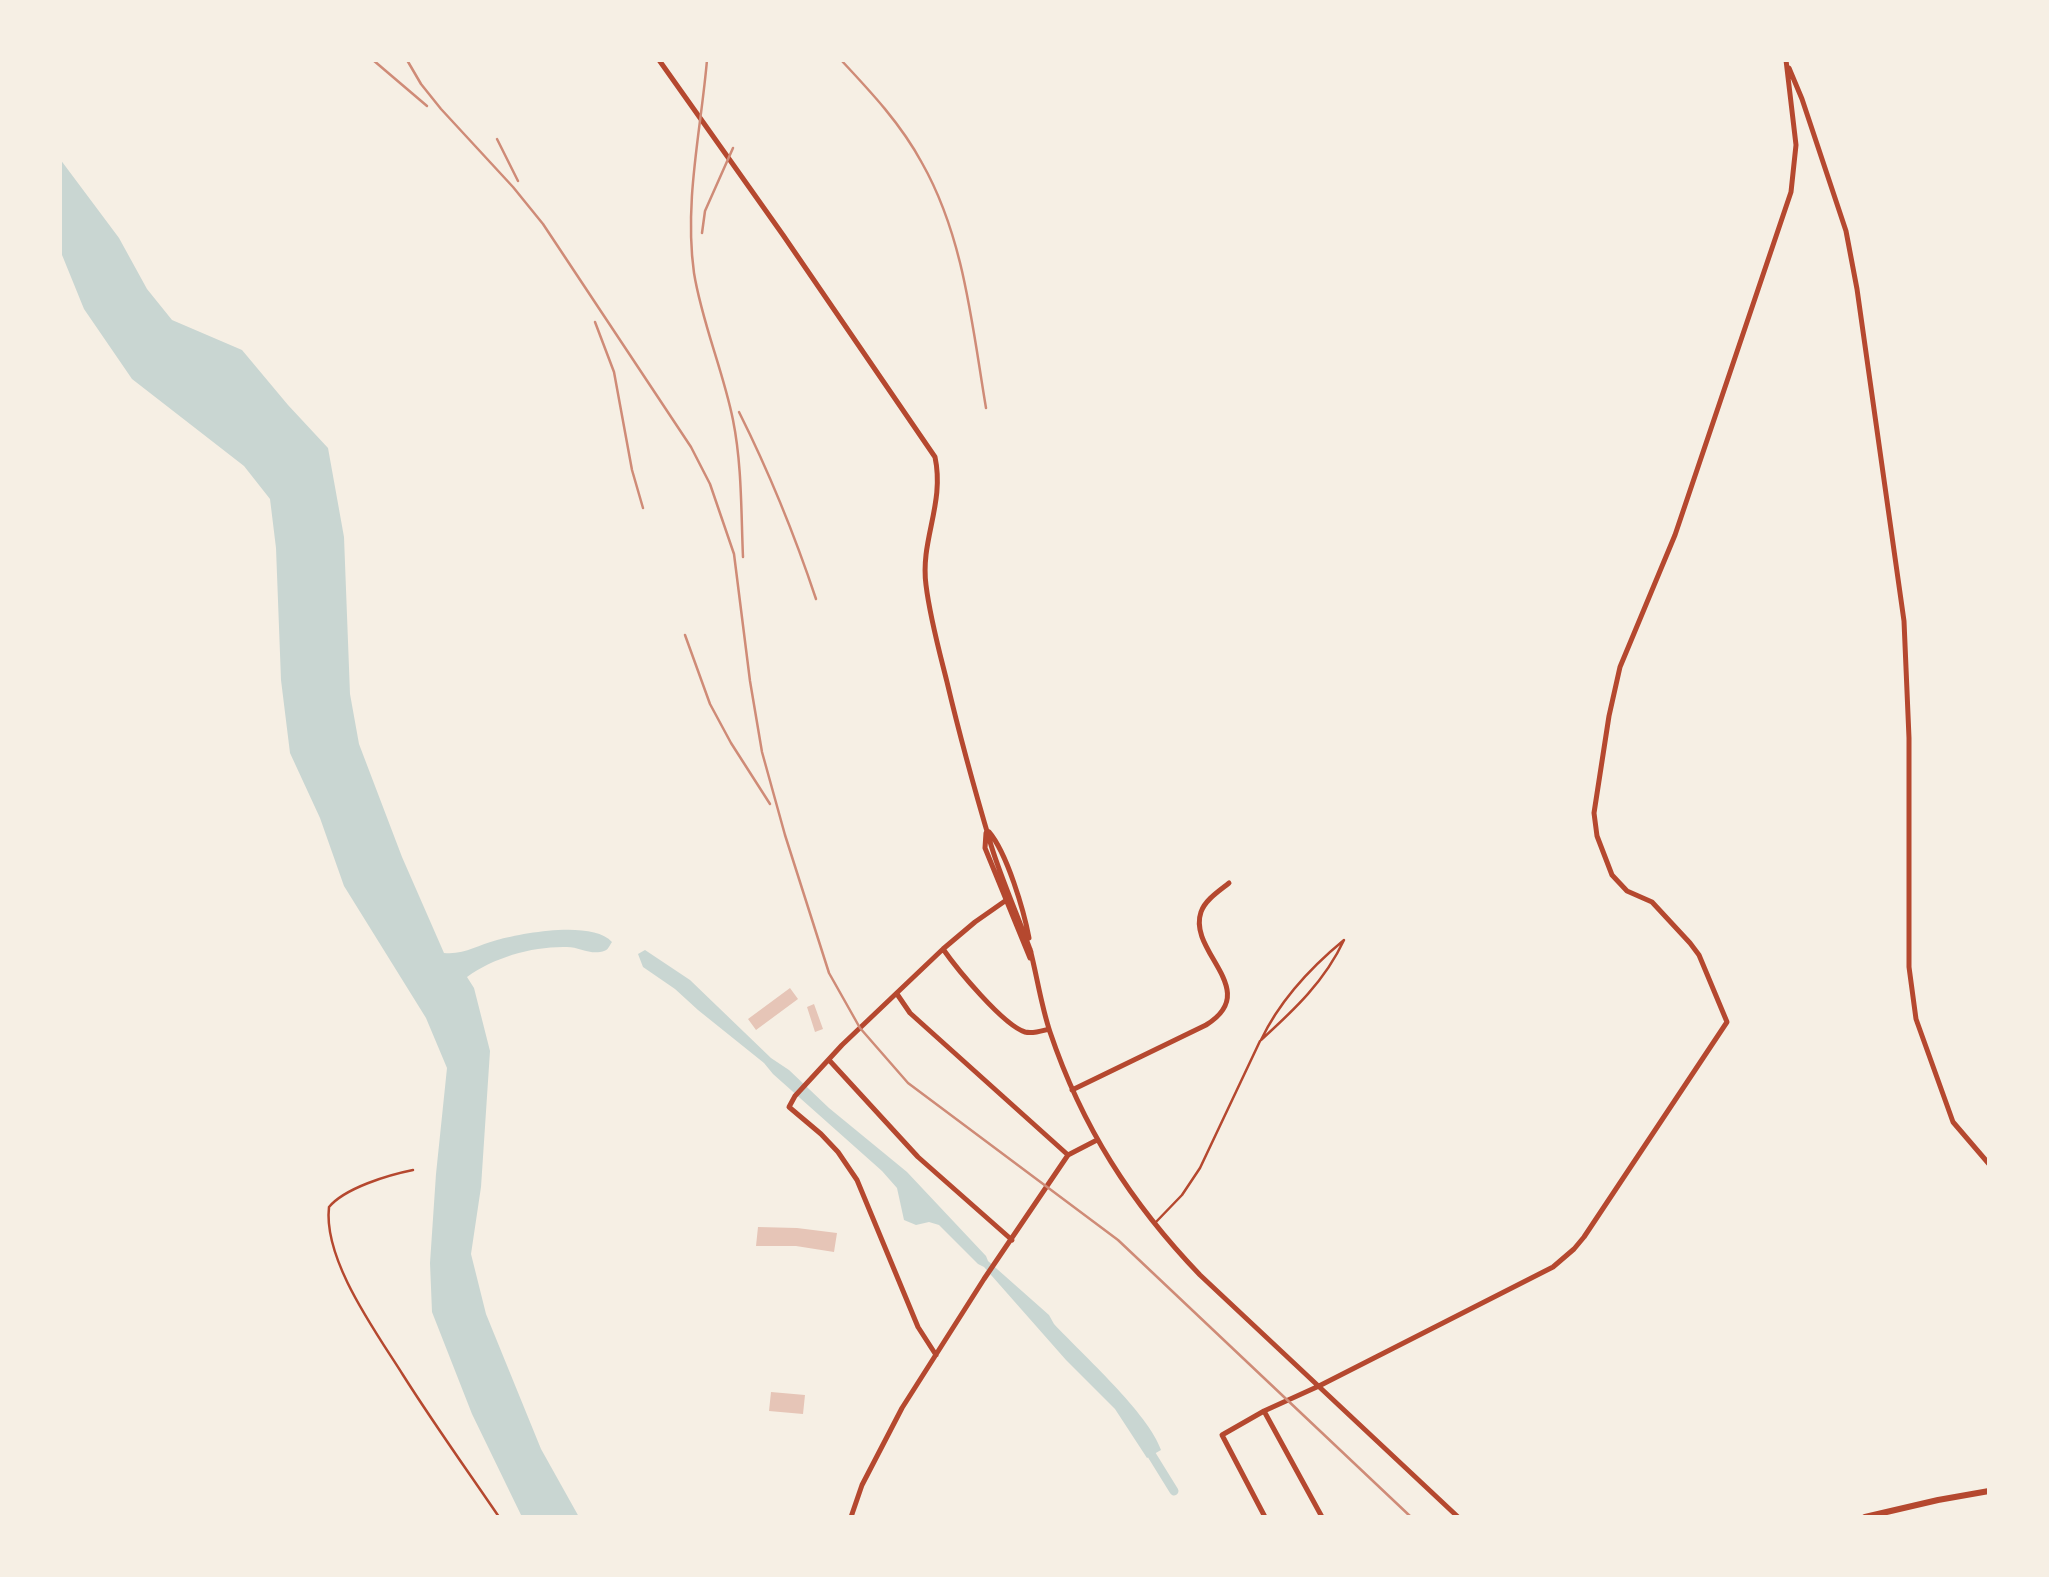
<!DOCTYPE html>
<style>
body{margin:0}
#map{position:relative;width:2049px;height:1577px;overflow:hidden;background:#f6efe4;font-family:"Golos Text",sans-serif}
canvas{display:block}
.frame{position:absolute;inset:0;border:62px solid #f6efe4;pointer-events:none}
</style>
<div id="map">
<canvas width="2049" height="1577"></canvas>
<div class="frame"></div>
</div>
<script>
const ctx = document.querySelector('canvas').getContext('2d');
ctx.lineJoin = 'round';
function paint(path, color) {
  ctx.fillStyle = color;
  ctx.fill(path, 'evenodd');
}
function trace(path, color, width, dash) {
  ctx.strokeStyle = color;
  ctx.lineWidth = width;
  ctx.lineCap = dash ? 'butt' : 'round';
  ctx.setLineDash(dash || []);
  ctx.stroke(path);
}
paint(new Path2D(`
 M 60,159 L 119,238 L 147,289 L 172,320 L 242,350 L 288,405 L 328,448 L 344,537 L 350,694 L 359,744 L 402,857 L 444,953 C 465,955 477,945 497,940 C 523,933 592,920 612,942 C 608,948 608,951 600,952 C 589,954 578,947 567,947 C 534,946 494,957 467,977 L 474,988 L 490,1051 L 481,1187 L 471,1254 L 486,1314 L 541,1449 L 579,1517 L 522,1517 L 472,1414 L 432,1312 L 430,1263 L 436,1174 L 447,1068 L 426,1018 L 344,886 L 320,818 L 290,753 L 281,680 L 276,548 L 270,499 L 244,466 L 132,379 L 84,309 L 60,250 Z
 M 645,950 L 690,980 L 771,1058 L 789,1070 L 829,1108 L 907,1172 L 986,1256 L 988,1261 L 1049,1315 L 1054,1324 C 1082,1354 1149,1414 1161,1450 L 1147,1458 L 1115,1409 L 1066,1360 L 984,1267 L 978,1264 L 939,1225 L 929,1222 L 916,1225 L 904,1220 L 897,1188 L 882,1171 L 773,1074 L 764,1063 L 698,1010 L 675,989 L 643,967 L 638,954 Z`), '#c9d6d2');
trace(new Path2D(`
 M 1148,1449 L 1174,1491`), '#c9d6d2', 9);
paint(new Path2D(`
 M 790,988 L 798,999 L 756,1030 L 748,1019 Z
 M 814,1004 L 823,1029 L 815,1032 L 807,1007 Z
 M 758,1227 L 797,1228 L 837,1233 L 834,1252 L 796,1246 L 756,1246 Z
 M 771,1392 L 805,1395 L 803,1414 L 769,1411 Z`), '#e6c5b7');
trace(new Path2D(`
 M 1344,940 C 1325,981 1294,1010 1261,1040 C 1280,1000 1310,968 1344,940 Z
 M 413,1170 C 388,1175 345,1188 329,1207 C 323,1260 376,1332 403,1375 C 434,1424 467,1470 499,1517
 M 1155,1223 L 1182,1195 L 1200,1168 L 1260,1041`), '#b5482f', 2.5);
trace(new Path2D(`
 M 659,60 L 783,235 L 935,457 C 945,504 920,540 926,585 C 930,618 939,650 947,682 C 960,737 975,791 991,845 C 1002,881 1018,916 1031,952
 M 1789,68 L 1802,99 L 1846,231 L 1857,289 L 1904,621 L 1909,738 L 1909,967 L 1916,1019 L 1953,1122 L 1989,1164
 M 989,832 C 1007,853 1024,911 1029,938
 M 986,833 L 985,848 L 1030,958
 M 943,949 C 957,969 1003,1025 1025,1032 C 1033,1034 1041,1031 1049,1029
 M 1030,949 C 1037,976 1041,1005 1050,1032 C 1082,1127 1131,1203 1200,1275 L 1458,1517
 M 897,994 L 910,1013 L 1068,1155
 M 829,1060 L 918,1157 L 1012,1240
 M 1072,1090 L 1206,1025 C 1263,990 1187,952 1201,912 C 1205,900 1219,891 1229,883
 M 936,1355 L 918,1327 L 857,1180 L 838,1152 L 821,1134 L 789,1107 L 795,1096 L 842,1045 L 943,949 L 975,922 L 1005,901
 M 1264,1411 L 1322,1517
 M 851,1517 L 862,1485 L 902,1408 L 984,1279 L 1068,1155 L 1097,1140
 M 1265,1517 L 1222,1435 L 1264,1411 L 1319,1386 L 1553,1267 L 1574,1249 L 1584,1237 L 1727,1022 L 1699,955 L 1690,943 L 1652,902 L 1627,891 L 1612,875 L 1597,836 L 1594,813 L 1609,716 L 1620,667 L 1675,535 L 1791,192 L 1796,145 L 1786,60`), '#b5482f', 5);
trace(new Path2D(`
 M 1865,1517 L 1938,1500 L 1989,1491`), '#b5482f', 6);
trace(new Path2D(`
 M 373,60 L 427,106
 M 407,60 L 421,84 L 441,109 L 513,187 L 543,224 L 691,447 L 710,484 L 734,554 L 750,681 L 762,752 L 785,835 L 829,973 L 860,1028 L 908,1083 L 1118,1240 L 1411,1517
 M 707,60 C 701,130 684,202 694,273 C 702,323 723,370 733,420 C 742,465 741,511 743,557
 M 841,60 C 871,92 901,124 922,163 C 964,237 972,325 986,408
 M 497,139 L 518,181
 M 702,233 L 705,211 L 733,148
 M 595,322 L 614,372 L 632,470 L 643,508
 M 739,412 C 770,474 794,533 816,599
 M 685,635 L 710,704 L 731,743 L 770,804`), '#cf8b77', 2.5);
</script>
